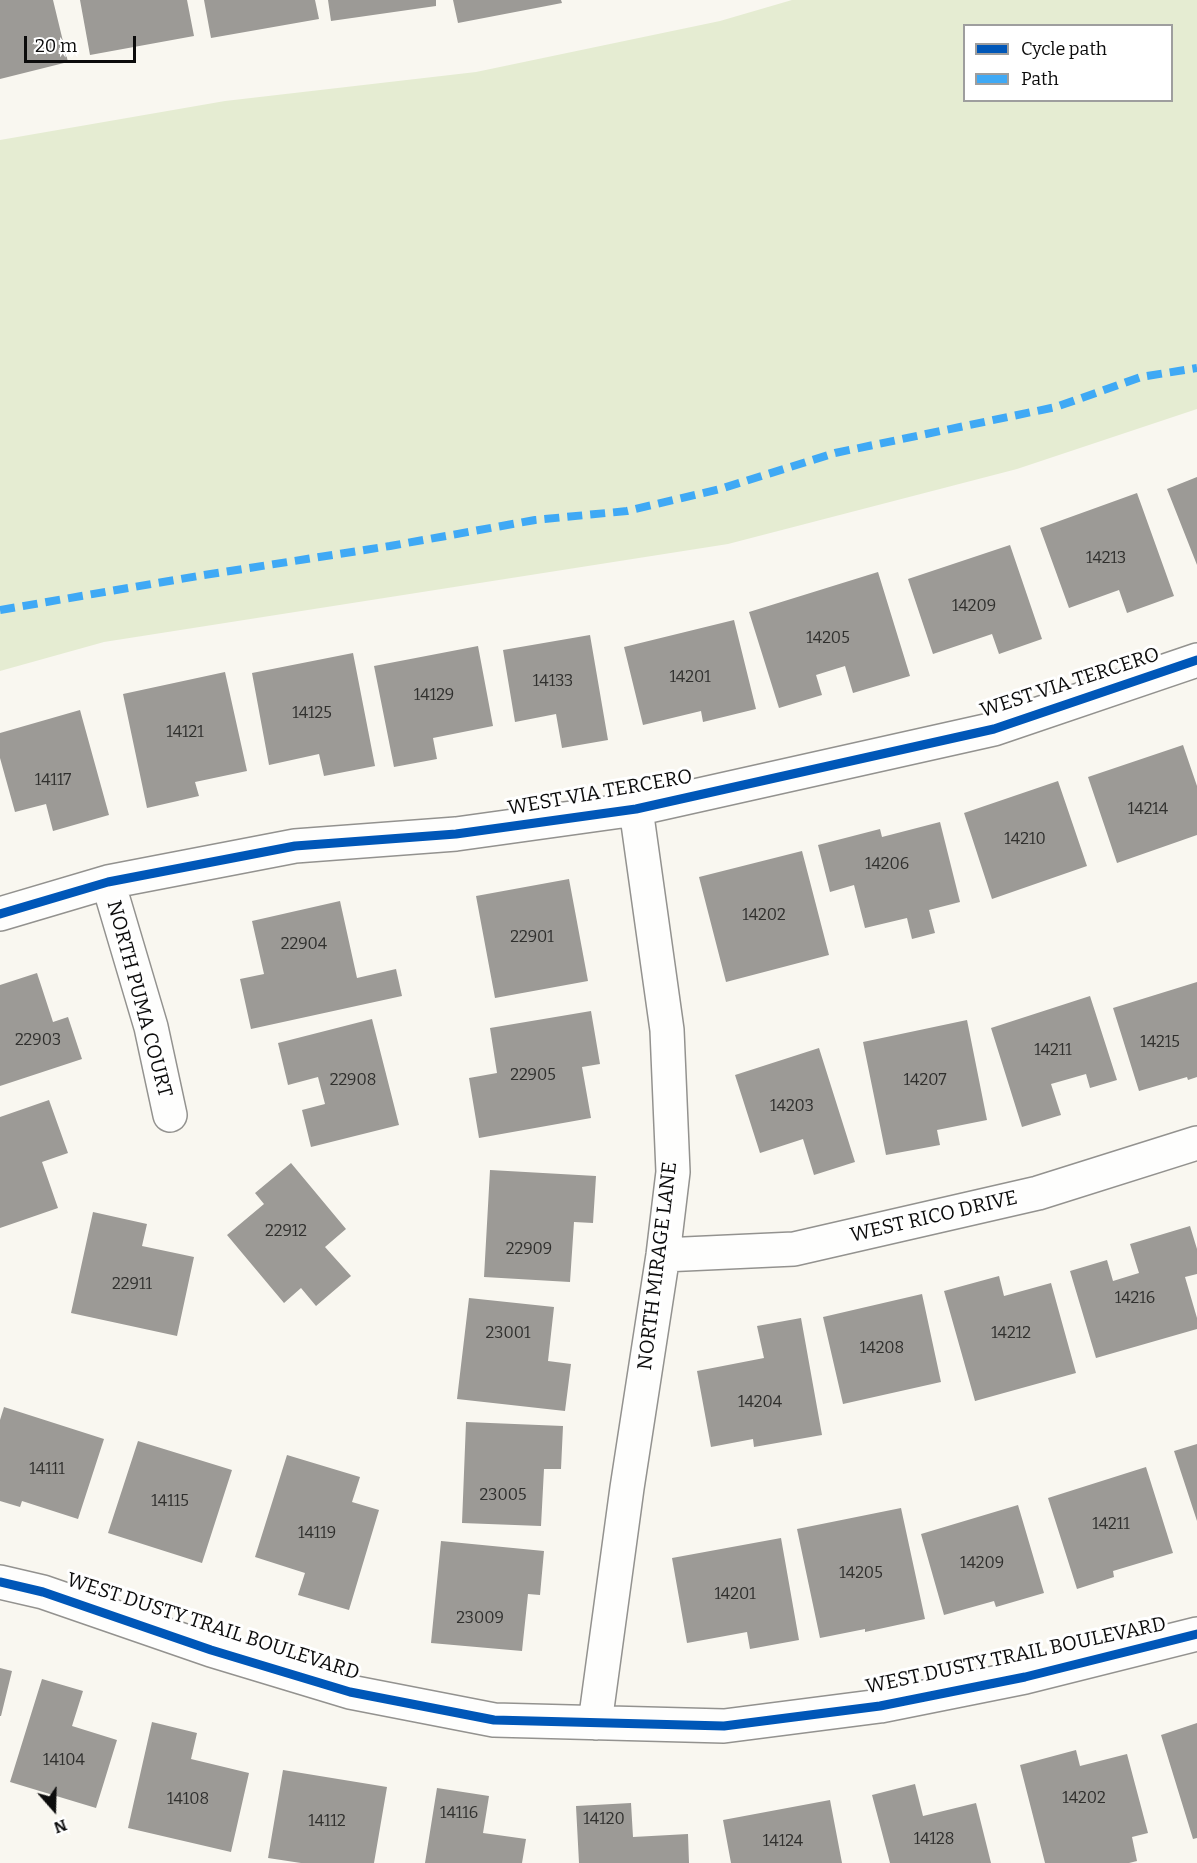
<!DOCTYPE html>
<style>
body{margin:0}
#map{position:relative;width:1197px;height:1863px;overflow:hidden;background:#f9f7f0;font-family:Bitter,serif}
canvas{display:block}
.legend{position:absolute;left:963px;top:24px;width:210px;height:78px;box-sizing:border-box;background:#fff;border:2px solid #9e9e9e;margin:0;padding:8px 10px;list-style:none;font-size:18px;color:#0c0c0c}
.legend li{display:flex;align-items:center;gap:12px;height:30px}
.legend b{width:30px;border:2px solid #9e9e9e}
.north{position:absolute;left:24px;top:1779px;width:60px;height:60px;-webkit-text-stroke:4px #fff;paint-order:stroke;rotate:160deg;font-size:16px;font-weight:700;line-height:24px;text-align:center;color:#0c0c0c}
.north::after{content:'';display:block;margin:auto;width:21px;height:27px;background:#0c0c0c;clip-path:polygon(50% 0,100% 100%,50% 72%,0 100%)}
.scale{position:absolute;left:24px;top:36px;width:112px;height:27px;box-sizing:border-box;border:3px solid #0c0c0c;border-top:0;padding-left:8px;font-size:18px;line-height:21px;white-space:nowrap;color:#0c0c0c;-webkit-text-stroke:4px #fff;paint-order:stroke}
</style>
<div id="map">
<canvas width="1197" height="1863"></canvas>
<ul class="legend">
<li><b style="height:8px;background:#0057b8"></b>Cycle path</li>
<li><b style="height:8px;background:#3fa9f5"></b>Path</li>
</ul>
<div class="north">N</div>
<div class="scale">20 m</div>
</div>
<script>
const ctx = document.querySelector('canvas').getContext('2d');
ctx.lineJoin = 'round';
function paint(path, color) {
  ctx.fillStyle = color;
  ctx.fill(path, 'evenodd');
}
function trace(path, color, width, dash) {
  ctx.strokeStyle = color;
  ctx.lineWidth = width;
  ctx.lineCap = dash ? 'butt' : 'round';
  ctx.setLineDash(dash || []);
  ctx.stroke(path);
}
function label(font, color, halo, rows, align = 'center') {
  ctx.font = font + ' Bitter,serif';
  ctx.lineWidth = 6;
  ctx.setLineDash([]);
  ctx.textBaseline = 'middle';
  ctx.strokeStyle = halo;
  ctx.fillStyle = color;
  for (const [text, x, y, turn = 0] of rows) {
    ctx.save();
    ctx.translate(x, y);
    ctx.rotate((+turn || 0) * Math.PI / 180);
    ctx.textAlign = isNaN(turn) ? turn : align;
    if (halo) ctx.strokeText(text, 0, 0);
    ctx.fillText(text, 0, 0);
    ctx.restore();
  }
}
paint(new Path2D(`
 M 792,0 L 1197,0 L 1197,409 L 1017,469 L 728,544 L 104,642 L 0,671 L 0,140 L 225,101 L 476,72 L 720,21 ZM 964,26 L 1172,26 L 1172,100 L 964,100 Z`), '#e5ecd2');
paint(new Path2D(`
 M 0,0 L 53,0 L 68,62 L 0,79 Z
 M 80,0 L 187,0 L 194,36 L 90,55 Z
 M 204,0 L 315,0 L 319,19 L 211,38 Z
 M 328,0 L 436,0 L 436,6 L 331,21 Z
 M 453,0 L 561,0 L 562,3 L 458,23 Z
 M 1197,477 L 1197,565 L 1167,489 Z
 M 1137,493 L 1174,596 L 1127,613 L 1119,590 L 1069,608 L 1040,528 Z
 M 1010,545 L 1042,639 L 999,654 L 992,634 L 933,654 L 908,579 Z
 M 878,572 L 910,676 L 853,693 L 845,666 L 816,675 L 822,695 L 779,708 L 749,612 Z
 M 734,620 L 756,709 L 703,722 L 701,711 L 643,725 L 624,647 Z
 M 590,635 L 608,740 L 562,748 L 556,714 L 515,722 L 503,650 Z
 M 478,646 L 493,726 L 433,738 L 437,759 L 394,767 L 374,666 Z
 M 353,653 L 375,766 L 324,776 L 319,754 L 269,765 L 252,673 Z
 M 225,672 L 247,771 L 195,782 L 199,796 L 147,808 L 123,694 Z
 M 80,710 L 109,815 L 53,831 L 46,804 L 15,812 L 0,758 L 0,733 Z
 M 1183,745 L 1197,786 L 1197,835 L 1117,863 L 1088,777 Z
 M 1058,781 L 1087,866 L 992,899 L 964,813 Z
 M 940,822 L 960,902 L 929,910 L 935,933 L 912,939 L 907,918 L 865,928 L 854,885 L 830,892 L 818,845 L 880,829 L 882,837 Z
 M 802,851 L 829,955 L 726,982 L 699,877 Z
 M 569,879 L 588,981 L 495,998 L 476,896 Z
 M 340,901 L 357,978 L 396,969 L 402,996 L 251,1029 L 240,979 L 264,974 L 252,921 Z
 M 37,973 L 53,1022 L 68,1017 L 82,1059 L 0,1086 L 0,985 Z
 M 1197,982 L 1197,1077 L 1188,1080 L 1187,1077 L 1139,1091 L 1113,1008 Z
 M 1090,996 L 1117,1080 L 1090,1088 L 1086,1074 L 1051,1084 L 1061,1115 L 1022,1127 L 991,1028 Z
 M 591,1011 L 600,1064 L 582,1067 L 591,1118 L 479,1138 L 469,1078 L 497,1073 L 490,1028 Z
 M 372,1019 L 399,1125 L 311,1147 L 302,1110 L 325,1104 L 318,1077 L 288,1085 L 278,1043 Z
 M 967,1020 L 987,1120 L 937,1130 L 940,1145 L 886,1155 L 863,1042 Z
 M 819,1048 L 855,1162 L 814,1175 L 803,1139 L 760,1153 L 735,1075 Z
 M 49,1100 L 68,1153 L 42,1162 L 58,1208 L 0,1228 L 0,1117 Z
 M 291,1163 L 346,1229 L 325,1247 L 351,1276 L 316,1306 L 301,1288 L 284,1303 L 227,1235 L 264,1204 L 255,1193 Z
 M 490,1170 L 596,1176 L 593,1223 L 574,1222 L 570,1282 L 484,1277 Z
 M 93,1212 L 147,1224 L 142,1246 L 194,1257 L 177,1336 L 71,1313 Z
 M 1190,1226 L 1197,1249 L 1197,1274 L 1185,1277 L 1197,1318 L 1197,1329 L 1096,1358 L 1070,1271 L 1107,1260 L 1113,1281 L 1139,1273 L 1130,1244 Z
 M 999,1276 L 1004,1296 L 1051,1283 L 1076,1373 L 975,1401 L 944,1291 Z
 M 922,1294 L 941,1382 L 843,1404 L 823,1317 Z
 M 469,1298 L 554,1307 L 548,1361 L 571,1364 L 565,1411 L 457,1399 Z
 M 801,1318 L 822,1435 L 754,1447 L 753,1439 L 711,1447 L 697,1371 L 764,1358 L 757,1326 Z
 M 4,1407 L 104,1439 L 78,1519 L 22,1501 L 20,1507 L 0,1501 L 0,1420 Z
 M 466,1422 L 563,1426 L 561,1469 L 544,1469 L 541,1526 L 462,1523 Z
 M 138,1441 L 232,1470 L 202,1563 L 108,1533 Z
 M 1197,1444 L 1197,1521 L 1174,1451 Z
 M 287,1455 L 360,1477 L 352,1502 L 379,1510 L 349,1610 L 298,1595 L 305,1573 L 255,1557 Z
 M 1146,1467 L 1173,1553 L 1113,1571 L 1114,1577 L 1077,1589 L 1048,1498 Z
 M 1018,1505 L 1044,1593 L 996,1607 L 994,1601 L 944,1615 L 921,1534 Z
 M 901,1508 L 925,1619 L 865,1632 L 865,1629 L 820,1638 L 797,1529 Z
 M 781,1538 L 799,1640 L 750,1649 L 747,1632 L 687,1643 L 672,1558 Z
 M 441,1541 L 544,1551 L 540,1595 L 528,1594 L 522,1651 L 431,1643 Z
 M 0,1668 L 12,1671 L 1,1716 L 0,1716 Z
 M 42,1679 L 83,1691 L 72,1726 L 117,1740 L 96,1808 L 10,1782 Z
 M 152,1722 L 197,1733 L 191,1759 L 249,1773 L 231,1852 L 128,1828 Z
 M 1197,1723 L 1197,1838 L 1193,1839 L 1161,1735 Z
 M 1076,1750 L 1080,1766 L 1127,1754 L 1148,1833 L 1132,1837 L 1137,1861 L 1129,1863 L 1045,1863 L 1020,1765 Z
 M 283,1770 L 387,1787 L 374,1863 L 301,1863 L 268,1858 Z
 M 915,1784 L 923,1816 L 976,1803 L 991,1863 L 890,1863 L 872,1795 Z
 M 437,1788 L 489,1796 L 483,1833 L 526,1839 L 522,1863 L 425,1863 Z
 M 830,1800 L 842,1863 L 731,1863 L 723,1820 Z
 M 631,1803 L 633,1837 L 688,1834 L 689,1863 L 579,1863 L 576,1806 Z`), '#9c9a96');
const minor = new Path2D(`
 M 108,882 L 151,1027 L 170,1115
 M 0,914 L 108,882 L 295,846 L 456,834 L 636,809 L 994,729 L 1197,660
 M 663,1255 L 794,1249 L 1038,1193 L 1197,1143
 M 0,1582 L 43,1592 L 211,1650 L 350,1692 L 494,1720 L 724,1726 L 880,1706 L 1025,1677 L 1197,1634
 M 595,1723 L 627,1488 L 663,1255 L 673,1172 L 667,1030 L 636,809`);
trace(minor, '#93928f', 36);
trace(minor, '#fefefd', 33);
trace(new Path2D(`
 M 0,610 L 198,576 L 390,546 L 535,520 L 627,511 L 720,489 L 835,453 L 1056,407 L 1141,377 L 1197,368`), '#3fa9f5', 8, [15, 8]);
trace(new Path2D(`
 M 0,914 L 108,882 L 295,846 L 456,834 L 636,809 L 994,729 L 1197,660
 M 0,1582 L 43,1592 L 211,1650 L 350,1692 L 494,1720 L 724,1726 L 880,1706 L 1025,1677 L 1197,1634`), '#0057b8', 9);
label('16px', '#30302e', null, [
 ["14213",1106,559],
 ["14209",974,607],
 ["14205",828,639],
 ["14201",690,678],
 ["14133",553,682],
 ["14129",434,696],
 ["14125",312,714],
 ["14121",185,733],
 ["14117",53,781],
 ["14214",1148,810],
 ["14210",1025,840],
 ["14206",887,865],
 ["14202",764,916],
 ["22901",532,938],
 ["22904",304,945],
 ["22903",38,1041],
 ["14215",1160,1043],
 ["14211",1053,1051],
 ["22905",533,1076],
 ["22908",353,1081],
 ["14207",925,1081],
 ["14203",792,1107],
 ["22912",286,1232],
 ["22909",529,1250],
 ["22911",132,1285],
 ["14216",1135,1299],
 ["23001",508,1334],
 ["14212",1011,1334],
 ["14208",882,1349],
 ["14204",760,1403],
 ["14111",47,1470],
 ["23005",503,1496],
 ["14115",170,1502],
 ["14211",1111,1525],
 ["14119",317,1534],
 ["14209",982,1564],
 ["14205",861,1574],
 ["14201",735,1595],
 ["23009",480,1619],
 ["14104",64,1761],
 ["14202",1084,1799],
 ["14108",188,1800],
 ["14116",459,1814],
 ["14120",604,1820],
 ["14112",327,1822],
 ["14128",934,1840],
 ["14124",783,1842]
]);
label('20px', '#0c0c0c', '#fff', [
 ["WEST VIA TERCERO",1070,683,-18],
 ["WEST VIA TERCERO",600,793,-10],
 ["NORTH PUMA COURT",139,999,75],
 ["WEST RICO DRIVE",934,1217,-13],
 ["NORTH MIRAGE LANE",658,1266,-83],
 ["WEST DUSTY TRAIL BOULEVARD",213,1627,18],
 ["WEST DUSTY TRAIL BOULEVARD",1016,1656,-12]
]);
</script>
